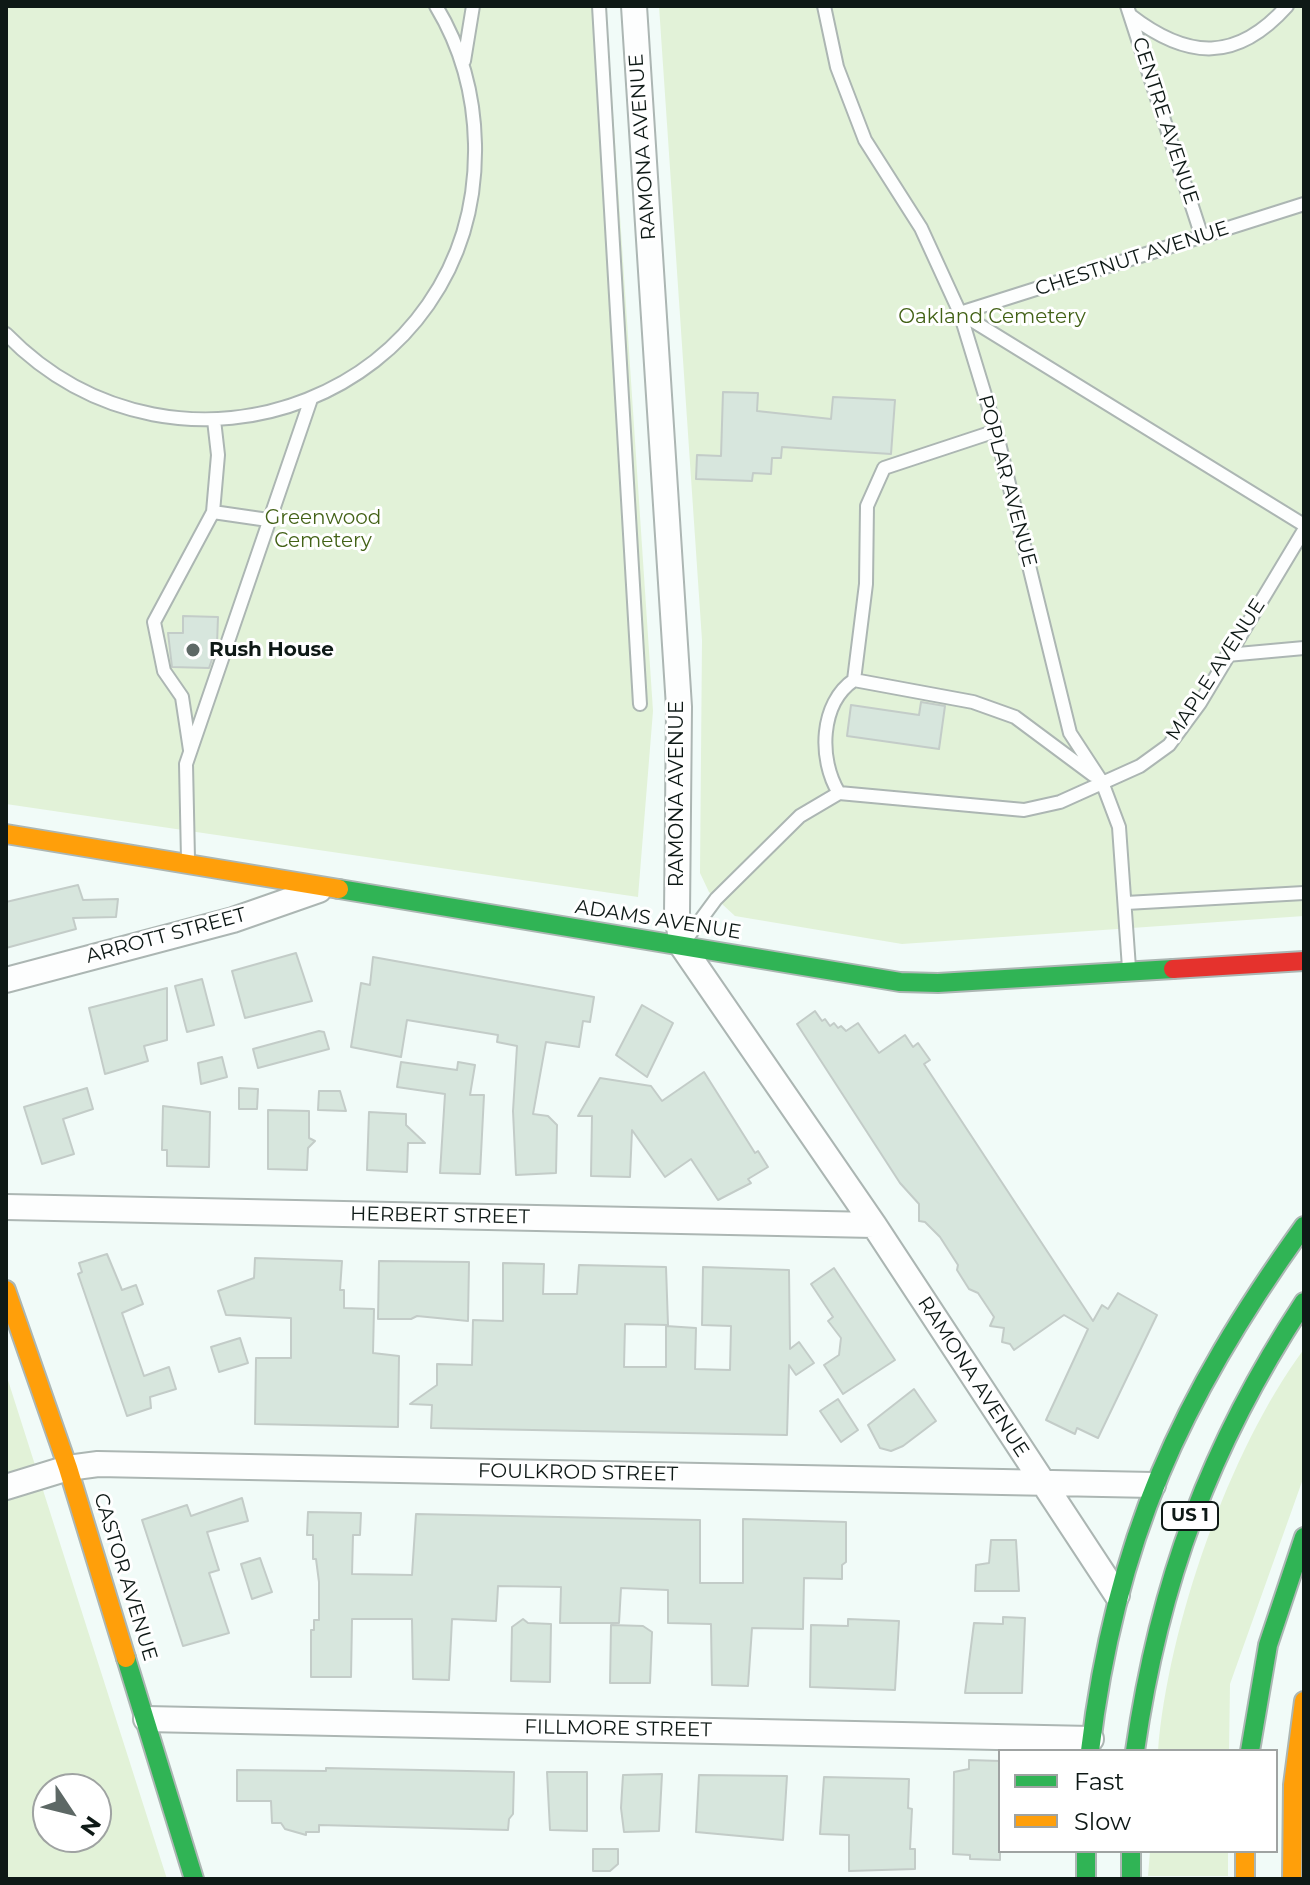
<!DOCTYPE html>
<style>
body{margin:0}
#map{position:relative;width:1310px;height:1885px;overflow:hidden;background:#f1fbf8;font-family:Montserrat,sans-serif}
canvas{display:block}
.frame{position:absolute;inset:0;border:8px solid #0e1916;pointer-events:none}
.legend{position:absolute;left:998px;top:1749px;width:280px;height:104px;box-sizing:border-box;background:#fff;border:2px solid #9fa3a2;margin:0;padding:10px 14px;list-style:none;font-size:24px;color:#0e1916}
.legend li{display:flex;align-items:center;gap:16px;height:40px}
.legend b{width:40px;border:2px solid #9fa3a2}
.north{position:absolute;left:32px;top:1773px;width:80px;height:80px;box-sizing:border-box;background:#fff;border:2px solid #9fa3a2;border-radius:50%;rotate:125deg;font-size:22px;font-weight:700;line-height:32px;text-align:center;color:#0e1916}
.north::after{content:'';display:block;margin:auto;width:28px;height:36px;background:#5d6865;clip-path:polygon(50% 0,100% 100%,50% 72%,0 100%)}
</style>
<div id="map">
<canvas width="1310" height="1885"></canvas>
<div class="frame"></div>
<ul class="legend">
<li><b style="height:10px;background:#30b455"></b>Fast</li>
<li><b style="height:10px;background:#ff9f0a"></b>Slow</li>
</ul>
<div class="north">N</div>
</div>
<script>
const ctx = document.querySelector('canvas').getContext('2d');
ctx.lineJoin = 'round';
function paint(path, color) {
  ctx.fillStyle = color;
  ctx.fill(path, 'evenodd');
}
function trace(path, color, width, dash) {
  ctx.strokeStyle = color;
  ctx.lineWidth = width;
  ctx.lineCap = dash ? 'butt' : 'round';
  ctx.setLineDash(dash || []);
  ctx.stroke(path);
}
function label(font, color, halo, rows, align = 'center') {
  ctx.font = font + ' Montserrat,sans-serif';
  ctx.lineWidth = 6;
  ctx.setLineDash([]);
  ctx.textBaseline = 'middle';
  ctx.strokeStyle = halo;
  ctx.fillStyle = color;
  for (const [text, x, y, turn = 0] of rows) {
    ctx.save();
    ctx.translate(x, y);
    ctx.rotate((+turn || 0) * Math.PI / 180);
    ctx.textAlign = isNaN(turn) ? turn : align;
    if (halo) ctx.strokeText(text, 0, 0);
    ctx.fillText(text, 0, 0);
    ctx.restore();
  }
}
paint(new Path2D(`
 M 6,6 L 606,6 L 653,711 L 638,897 L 6,804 Z
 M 659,6 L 1304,6 L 1304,916 L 902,944 L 735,916 L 709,892 L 700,873 L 702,640 Z
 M 1304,1349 L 1304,1476 L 1230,1684 L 1229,1751 L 1158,1751 C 1168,1626 1229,1450 1304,1349 Z
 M 6,1374 L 167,1879 L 6,1879 ZM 48,1789 L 96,1789 L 96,1837 L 48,1837 Z
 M 1150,1851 L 1228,1851 L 1228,1876 L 1148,1876 Z`), '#e2f2d8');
const building = new Path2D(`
 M 723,392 L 758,393 L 757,411 L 831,419 L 833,397 L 895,400 L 891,454 L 782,447 L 781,458 L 772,458 L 771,474 L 753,473 L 752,481 L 696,479 L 697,455 L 721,456 Z
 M 183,616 L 218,617 L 217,645 L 209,668 L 172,667 L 168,633 L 183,633 Z
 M 921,702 L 945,706 L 939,749 L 847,736 L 851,705 L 919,715 Z
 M 78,885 L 83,900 L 118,899 L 116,917 L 73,918 L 76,929 L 6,948 L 6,902 Z
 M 296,953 L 312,1001 L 245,1018 L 232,971 Z
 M 373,957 L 594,997 L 590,1022 L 583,1021 L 579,1047 L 546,1042 L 533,1114 L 548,1116 L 557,1125 L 556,1173 L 516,1175 L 513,1111 L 517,1046 L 497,1042 L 498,1035 L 407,1020 L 401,1057 L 351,1047 L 361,983 L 370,985 Z
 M 202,979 L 214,1025 L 187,1032 L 175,986 Z
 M 167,988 L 167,1040 L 144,1046 L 148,1061 L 105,1074 L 89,1008 Z
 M 642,1005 L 673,1023 L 647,1077 L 616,1055 Z
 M 815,1011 L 822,1021 L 825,1019 L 830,1026 L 834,1023 L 838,1028 L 841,1026 L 846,1031 L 858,1023 L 879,1053 L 905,1035 L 913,1047 L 918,1043 L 930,1060 L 924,1064 L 1093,1321 L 1102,1305 L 1108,1309 L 1118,1293 L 1157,1315 L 1098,1438 L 1077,1428 L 1075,1434 L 1046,1420 L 1088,1329 L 1064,1315 L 1014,1350 L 1010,1344 L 1002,1342 L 1004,1328 L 990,1326 L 994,1317 L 978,1293 L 969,1289 L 957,1270 L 958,1265 L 940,1237 L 925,1222 L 919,1221 L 919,1204 L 900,1183 L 797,1024 Z
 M 319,1031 L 324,1032 L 329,1049 L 258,1068 L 253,1049 Z
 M 222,1057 L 227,1077 L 201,1084 L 198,1063 Z
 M 401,1062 L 457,1070 L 458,1062 L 475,1065 L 470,1095 L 484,1095 L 480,1174 L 440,1173 L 445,1094 L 397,1087 Z
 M 704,1072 L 755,1153 L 758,1151 L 768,1167 L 748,1179 L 751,1183 L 718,1200 L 691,1159 L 665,1177 L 632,1130 L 630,1177 L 591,1176 L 592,1116 L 578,1116 L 600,1078 L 651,1086 L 662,1101 Z
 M 87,1088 L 93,1109 L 63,1119 L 74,1154 L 42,1164 L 24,1107 Z
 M 239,1088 L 258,1089 L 257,1109 L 239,1109 Z
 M 319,1091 L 340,1091 L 346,1111 L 318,1110 Z
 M 163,1106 L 210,1112 L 209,1167 L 167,1166 L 167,1150 L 162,1150 Z
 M 268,1110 L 309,1111 L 309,1138 L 315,1141 L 308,1148 L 307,1170 L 268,1169 Z
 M 369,1112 L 406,1114 L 406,1125 L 425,1143 L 408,1143 L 407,1172 L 367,1170 Z
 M 107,1254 L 122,1290 L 136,1285 L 143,1304 L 122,1313 L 144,1376 L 169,1367 L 176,1389 L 150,1397 L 151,1408 L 127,1416 L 78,1274 L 82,1272 L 79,1263 Z
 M 255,1258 L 342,1261 L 340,1290 L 344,1290 L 344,1308 L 374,1309 L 373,1353 L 399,1356 L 398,1427 L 255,1424 L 256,1358 L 291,1358 L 291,1318 L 226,1315 L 218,1291 L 254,1278 Z
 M 379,1261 L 469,1262 L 468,1321 L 417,1316 L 411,1319 L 378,1319 Z
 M 503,1263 L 544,1264 L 543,1294 L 577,1294 L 579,1265 L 666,1267 L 668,1325 L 625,1324 L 624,1367 L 666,1367 L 666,1326 L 696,1328 L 695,1369 L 730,1370 L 731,1326 L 702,1325 L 703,1267 L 789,1270 L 790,1349 L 799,1342 L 814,1363 L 796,1375 L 789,1365 L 787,1435 L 431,1428 L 432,1405 L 410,1404 L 437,1385 L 437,1364 L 472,1365 L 473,1320 L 503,1321 Z
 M 834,1268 L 895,1360 L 843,1394 L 824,1365 L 839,1355 L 841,1338 L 828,1321 L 833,1317 L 811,1284 Z
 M 240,1338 L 248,1363 L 219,1372 L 211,1347 Z
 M 914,1389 L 936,1421 L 903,1446 L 891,1451 L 880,1448 L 868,1425 Z
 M 838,1399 L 858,1430 L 841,1442 L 820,1411 Z
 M 242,1498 L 248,1521 L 207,1532 L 219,1570 L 209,1573 L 229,1633 L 183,1646 L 142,1520 L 187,1505 L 191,1516 Z
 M 308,1512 L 361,1513 L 360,1535 L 353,1535 L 352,1574 L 412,1575 L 416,1514 L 700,1520 L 700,1583 L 743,1583 L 743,1519 L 846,1522 L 846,1562 L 842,1565 L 842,1579 L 804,1578 L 803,1629 L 752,1628 L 748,1686 L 712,1685 L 711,1624 L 668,1623 L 668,1590 L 621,1588 L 619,1623 L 560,1623 L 561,1587 L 498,1586 L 496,1621 L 452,1619 L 449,1680 L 413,1679 L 412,1619 L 352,1619 L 351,1677 L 311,1677 L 311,1630 L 314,1630 L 314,1620 L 319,1620 L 319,1582 L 316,1559 L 313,1559 L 313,1535 L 307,1535 Z
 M 991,1540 L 1016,1540 L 1019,1591 L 975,1591 L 976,1565 L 989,1563 Z
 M 260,1558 L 272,1592 L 252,1599 L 241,1564 Z
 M 1003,1617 L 1025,1618 L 1022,1693 L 965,1693 L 974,1623 L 1003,1624 Z
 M 523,1619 L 528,1623 L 551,1624 L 550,1682 L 511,1681 L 512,1627 Z
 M 848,1619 L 899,1621 L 895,1690 L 810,1687 L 811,1625 L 848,1626 Z
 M 611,1625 L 643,1626 L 652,1632 L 650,1683 L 610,1683 Z
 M 969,1760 L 1000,1761 L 1000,1860 L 970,1859 L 970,1855 L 953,1854 L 954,1772 L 969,1769 Z
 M 326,1768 L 514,1772 L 513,1814 L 509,1819 L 508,1830 L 319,1825 L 319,1832 L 306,1832 L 306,1835 L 285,1829 L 281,1823 L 272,1823 L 271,1801 L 237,1801 L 237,1770 L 326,1771 Z
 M 547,1772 L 587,1772 L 587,1831 L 550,1830 Z
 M 662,1774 L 659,1831 L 624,1832 L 621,1808 L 623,1775 Z
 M 699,1775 L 787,1776 L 783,1840 L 696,1832 Z
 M 824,1777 L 909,1779 L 908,1808 L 912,1809 L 910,1849 L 915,1849 L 915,1869 L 849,1871 L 849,1835 L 820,1834 Z
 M 593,1849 L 618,1849 L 618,1864 L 610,1871 L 593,1871 Z`);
paint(building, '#d7e6dd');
trace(building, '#c3ccc8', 2);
const lane = new Path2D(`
 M 599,6 L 640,704
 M 824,6 L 837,67 L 865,140 L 921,228 L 960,313 L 996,431 L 1070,733 L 1102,782 L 1119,827 L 1129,968
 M 1127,6 L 1202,237
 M 1130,15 C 1188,60 1237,62 1287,6
 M 464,61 L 473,6
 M 960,313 L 1304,525
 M 960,313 L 1304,204
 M 6,334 C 179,511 480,395 475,144 C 474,94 462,49 436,6
 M 213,512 L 268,520
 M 1227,655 L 1304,648
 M 854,680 L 973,702 L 1015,717 L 1093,775
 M 190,750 L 182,697 L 164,671 L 154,622 L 213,512 L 218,455 L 214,420
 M 839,793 C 818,759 820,703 854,680 L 866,584 L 867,506 L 884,468 L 996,431
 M 188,859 L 186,764 L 311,399
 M 1126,903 L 1304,893
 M 685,941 L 716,899 L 800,816 L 839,793 L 1024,810 L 1060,802 L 1140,766 L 1169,745 L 1200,703 L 1304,530`);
const street = new Path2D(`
 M 634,6 L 679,707 L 677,914 L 682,946 L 874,1225 L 1117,1595
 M 6,980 L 233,920 L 319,890
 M 6,1207 L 874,1225
 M 6,1487 L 68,1468 L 98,1464 L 1153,1485
 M 146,1719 L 1091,1739`);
const fast = new Path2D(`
 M 339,889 L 900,982 L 938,983 L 1173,969
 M 126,1658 L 194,1879
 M 1090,1751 C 1115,1540 1181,1397 1304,1226
 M 1135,1751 C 1159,1582 1210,1445 1304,1302
 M 1250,1751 L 1268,1645 L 1304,1537
 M 1086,1851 L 1086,1879
 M 1131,1851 L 1131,1879`);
const slow = new Path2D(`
 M 6,834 L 339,889
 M 6,1290 L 68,1468 L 126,1658
 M 1245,1851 L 1245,1879
 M 1292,1879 L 1293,1785 L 1304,1701`);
const jam = new Path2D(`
 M 1173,969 L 1304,961`);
trace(lane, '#acb6b3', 16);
trace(street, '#acb6b3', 28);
trace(fast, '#acb6b3', 22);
trace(slow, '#acb6b3', 22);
trace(jam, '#acb6b3', 22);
trace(lane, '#fdfefe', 12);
trace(street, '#fdfefe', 24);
trace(fast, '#30b455', 18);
trace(slow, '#ff9f0a', 18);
trace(jam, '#e5322d', 18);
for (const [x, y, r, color] of [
 [193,650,8,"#5d6865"]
]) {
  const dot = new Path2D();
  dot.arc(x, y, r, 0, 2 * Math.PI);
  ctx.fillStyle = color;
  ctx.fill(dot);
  trace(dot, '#fff', 3);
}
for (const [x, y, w] of [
 [1190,1516,56]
]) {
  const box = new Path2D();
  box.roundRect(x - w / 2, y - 14, w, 28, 6);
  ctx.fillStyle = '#fff';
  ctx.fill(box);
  trace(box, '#0e1916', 2);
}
label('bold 18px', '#0e1916', null, [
 ["US 1",1190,1516]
]);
label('20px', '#0e1916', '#fff', [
 ["CENTRE AVENUE",1165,121,72],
 ["RAMONA AVENUE",643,147,-94],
 ["CHESTNUT AVENUE",1132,259,-18],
 ["POPLAR AVENUE",1007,481,75],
 ["MAPLE AVENUE",1216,670,-57],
 ["RAMONA AVENUE",677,794,-90],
 ["ADAMS AVENUE",658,920,9],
 ["ARROTT STREET",166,936,-15],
 ["HERBERT STREET",440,1216,1],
 ["RAMONA AVENUE",973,1377,57],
 ["FOULKROD STREET",578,1473,1],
 ["CASTOR AVENUE",125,1577,73],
 ["FILLMORE STREET",618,1729,1]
]);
label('20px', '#436217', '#fff', [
 ["Oakland Cemetery",992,317],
 ["Greenwood",323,518],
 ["Cemetery",323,541]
]);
label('bold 20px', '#0e1916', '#fff', [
 ["Rush House",209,650]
], 'left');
</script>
